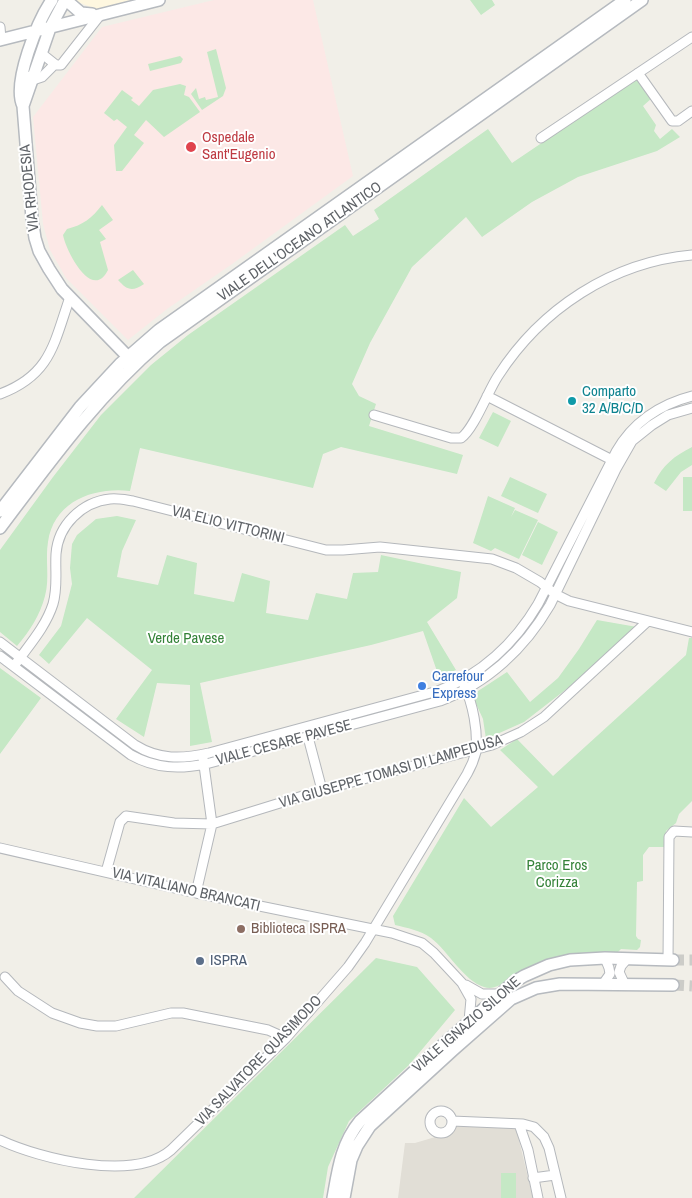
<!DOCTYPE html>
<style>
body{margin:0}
canvas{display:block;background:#f1efe8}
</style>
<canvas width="692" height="1198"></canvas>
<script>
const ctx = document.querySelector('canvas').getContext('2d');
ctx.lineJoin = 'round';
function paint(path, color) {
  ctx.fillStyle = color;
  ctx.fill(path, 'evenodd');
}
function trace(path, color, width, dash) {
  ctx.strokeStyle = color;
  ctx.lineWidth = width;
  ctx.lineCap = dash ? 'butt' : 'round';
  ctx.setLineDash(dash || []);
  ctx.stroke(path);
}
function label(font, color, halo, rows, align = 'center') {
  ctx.font = font + ' "Archivo Narrow",sans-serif';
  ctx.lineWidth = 4;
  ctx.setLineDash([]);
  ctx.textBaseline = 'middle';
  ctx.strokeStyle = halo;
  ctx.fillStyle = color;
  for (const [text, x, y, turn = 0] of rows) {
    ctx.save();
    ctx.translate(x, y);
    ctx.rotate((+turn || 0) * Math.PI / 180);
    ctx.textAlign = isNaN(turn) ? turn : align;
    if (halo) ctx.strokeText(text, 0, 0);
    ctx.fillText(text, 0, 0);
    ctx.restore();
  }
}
paint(new Path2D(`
 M 73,0 L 140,0 L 98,10 Z`), '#fef7e0');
paint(new Path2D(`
 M 455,1125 L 516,1128 L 533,1198 L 398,1198 L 405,1143 L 415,1143 L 442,1135 L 447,1133 Z`), '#e1ded6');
paint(new Path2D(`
 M 214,0 L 313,0 L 353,176 L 232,264 L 167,309 L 128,340 L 66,278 L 50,250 L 43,224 L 33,117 L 102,27 Z`), '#fce8e6');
paint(new Path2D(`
 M 470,0 L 492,0 L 495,5 L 481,15 Z
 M 216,49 L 226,88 L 223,96 L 202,110 L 191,94 L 196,88 L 199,99 L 205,97 L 206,100 L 218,97 L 207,52 Z
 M 180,56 L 183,59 L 181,63 L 150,71 L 148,64 Z
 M 638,78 L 652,98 L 643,106 L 656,125 L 654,131 L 660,139 L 672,129 L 680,137 L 657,151 L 578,177 L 532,202 L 482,237 L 466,217 L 412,267 L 370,343 L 352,384 L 359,396 L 376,404 L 369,426 L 463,455 L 457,474 L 341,447 L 323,454 L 313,488 L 140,448 L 130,491 C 94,487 54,501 48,542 C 45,560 50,578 45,596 C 40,615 30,631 17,646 L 0,632 L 0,550 L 53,477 L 101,415 L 151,365 L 188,335 L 345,225 L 353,236 L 379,219 L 374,210 L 488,129 L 512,163 Z
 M 180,84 L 186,86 L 184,95 L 189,97 L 200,112 L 164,137 L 146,120 L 134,135 L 144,143 L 122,171 L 116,171 L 114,145 L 127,127 L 117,119 L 114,121 L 104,113 L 122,90 L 133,98 L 131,100 L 139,106 L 153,90 Z
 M 102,205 L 113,220 L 99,230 L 106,239 L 100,242 L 108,270 C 92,302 66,251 63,235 L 67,229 C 83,225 92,218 102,205 Z
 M 133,270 L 144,284 C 132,292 127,290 118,280 Z
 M 493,412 L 511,421 L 498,447 L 479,438 Z
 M 692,447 L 692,465 L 681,472 L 666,491 L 654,483 C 663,465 674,456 692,447 Z
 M 510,477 L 547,494 L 538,513 L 501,496 Z
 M 683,477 L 692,477 L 692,511 L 683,511 Z
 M 488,496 L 515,508 L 511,517 L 515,510 L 538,520 L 519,559 L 495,548 L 491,551 L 473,543 Z
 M 117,516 L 136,520 L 122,551 L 117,577 L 158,585 L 167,555 L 197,563 L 194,594 L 234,602 L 242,573 L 270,581 L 266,613 L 308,620 L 316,593 L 347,599 L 353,573 L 378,572 L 381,555 L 461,572 L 457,598 L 427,622 L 456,670 L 439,677 L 423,631 L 371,645 L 200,683 L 212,742 L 190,746 L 190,685 L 157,683 L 144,737 L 116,719 L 152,670 L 87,618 L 49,664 L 39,655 L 61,626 L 72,584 L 70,568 L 72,544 L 77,535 L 96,519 Z
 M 538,522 L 558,532 L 542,565 L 522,555 Z
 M 597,620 L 637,627 L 582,677 L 524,722 L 486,739 L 483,719 L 472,695 L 507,672 L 530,702 L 558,678 L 579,649 Z
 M 689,638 L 692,638 L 692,801 L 679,814 L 676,823 L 666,831 L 664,847 L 649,847 L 643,855 L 643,881 L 637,882 L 636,936 L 638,939 L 641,940 L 640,947 L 637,950 L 621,949 L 617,953 C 581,953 558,953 524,969 C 511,975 499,992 484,987 C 464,981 448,951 431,938 C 420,930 407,928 395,925 L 393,916 L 464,798 L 491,827 L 538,787 L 500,750 L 517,739 L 553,776 L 686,655 Z
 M 0,668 L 41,698 L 0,754 Z
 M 376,958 L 417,967 L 455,1010 L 409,1065 L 349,1121 L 328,1167 L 323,1198 L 134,1198 Z
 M 501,1173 L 516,1173 L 516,1198 L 501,1198 Z`), '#c5e8c5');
trace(new Path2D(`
 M 673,960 L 692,960
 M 673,985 L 692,986`), '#ccccc8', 11, [11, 5.5]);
const street = new Path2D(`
 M 0,27 L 1,39
 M 41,53 L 56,65 L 61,65 L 101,14
 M 638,73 L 672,121 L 678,121 L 692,111
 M 27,76 L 33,80 L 42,77 L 55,64
 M 541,138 L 692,37
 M 0,394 C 51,375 54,343 70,297
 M 487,396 L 612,460
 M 374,415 L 451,438 L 461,438 C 474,429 488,391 498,376 C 541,309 612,262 692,255
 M 0,642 L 135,745 C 159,760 182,759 209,753 L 438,691 C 481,675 515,643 538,604 L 616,452 C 632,423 660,404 692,396
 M 0,656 L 131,755 C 156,769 180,769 206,764 L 440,701 C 488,683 525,648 550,605 L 616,469 L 632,441 L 652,425 L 668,415 L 692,408
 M 17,662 C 30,644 46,626 53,604 C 58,587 55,571 56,554 C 58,525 82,502 110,499 C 118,498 126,500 133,501 L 326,550 L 343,550 L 380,547 L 492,559 L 516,568 L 540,582 L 555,594 L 569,601 L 692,632
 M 308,737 L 322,790
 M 0,848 L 196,893 L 392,933 L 422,943 L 434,953 L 462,983 L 471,999 L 469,1021
 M 106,872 L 120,822 L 126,816 L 174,823 L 212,824 L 322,790 L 492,745 L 521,732 L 544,717 L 648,621
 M 196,893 L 212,824 L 203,758
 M 668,960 L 669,837 L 674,831 L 692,832
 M 5,977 L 18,991 L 52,1013 L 80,1023 L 97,1026 L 116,1026 L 171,1013 L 183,1013 L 268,1030 L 286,1038
 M 603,984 L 610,974 L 609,968 L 605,958
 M 466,985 L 482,994 L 500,994
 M 625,985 L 619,972 L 621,966 L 627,959
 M430 1122a11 11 0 1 1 22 0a11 11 0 1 1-22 0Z
 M 452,1121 L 523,1124 L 534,1127 L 544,1137 L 549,1148 L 561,1198
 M 519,1124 L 528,1150 L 538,1198
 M 0,1140 C 40,1159 134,1182 171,1150 L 286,1038 L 348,967 L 365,943 L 467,774 C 471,767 474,760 476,752 C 478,731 473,704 464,685
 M 533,1178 L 555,1175`);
const secondary = new Path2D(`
 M 52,0 C 38,20 12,83 23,106 L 32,218 L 35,238 L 39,251 L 49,269 L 62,289 L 133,362
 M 66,0 L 81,13 L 92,14
 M 0,40 L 159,0
 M 23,106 L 50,28 L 65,0
 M 0,511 L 80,407 L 120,364 L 159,330 L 625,0
 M 0,528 C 49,463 97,396 160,342 L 642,0
 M 333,1198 C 338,1170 341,1144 360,1121 L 446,1042 L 514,982 L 524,976 L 549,965 L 570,960 L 605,958 L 673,960
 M 344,1198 L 351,1160 L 357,1146 L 370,1126 L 453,1050 L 511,999 L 536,988 L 560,984 L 673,985`);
trace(street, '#b5b8bc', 11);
trace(secondary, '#b6babf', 14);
trace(street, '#fff', 9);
trace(secondary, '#fff', 11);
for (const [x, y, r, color] of [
 [191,147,6,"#e0444e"],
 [572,401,5,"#0f9aa8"],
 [422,686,5,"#3f7fe0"],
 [241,929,5,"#8d6e63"],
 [200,961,5,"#5c6f8a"]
]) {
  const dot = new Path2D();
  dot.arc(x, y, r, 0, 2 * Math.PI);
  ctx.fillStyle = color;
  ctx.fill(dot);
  trace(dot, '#fff', 2);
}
label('15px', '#be3a42', '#fff', [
 ["Ospedale",202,138],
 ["Sant'Eugenio",202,155]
], 'left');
label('15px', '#5f6368', '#fff', [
 ["VIA RHODESIA",30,188,-96],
 ["VIALE DELL'OCEANO ATLANTICO",300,242,-35],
 ["VIA ELIO VITTORINI",228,525,14],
 ["VIALE CESARE PAVESE",284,743,-15],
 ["VIA GIUSEPPE TOMASI DI LAMPEDUSA",391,772,-16],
 ["VIA VITALIANO BRANCATI",186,890,13],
 ["VIALE IGNAZIO SILONE",467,1025,-41],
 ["VIA SALVATORE QUASIMODO",259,1061,-46]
]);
label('15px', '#0d838f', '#fff', [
 ["Comparto",582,392],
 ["32 A/B/C/D",582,409]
], 'left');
label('15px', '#348238', '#fff', [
 ["Verde Pavese",186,639],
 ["Parco Eros",557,866],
 ["Corizza",557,883]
]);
label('15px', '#366cbe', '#fff', [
 ["Carrefour",432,677],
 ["Express",432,694]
], 'left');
label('15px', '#785e54', '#fff', [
 ["Biblioteca ISPRA",251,929]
], 'left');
label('15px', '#4e5e75', '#fff', [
 ["ISPRA",210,961]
], 'left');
</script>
